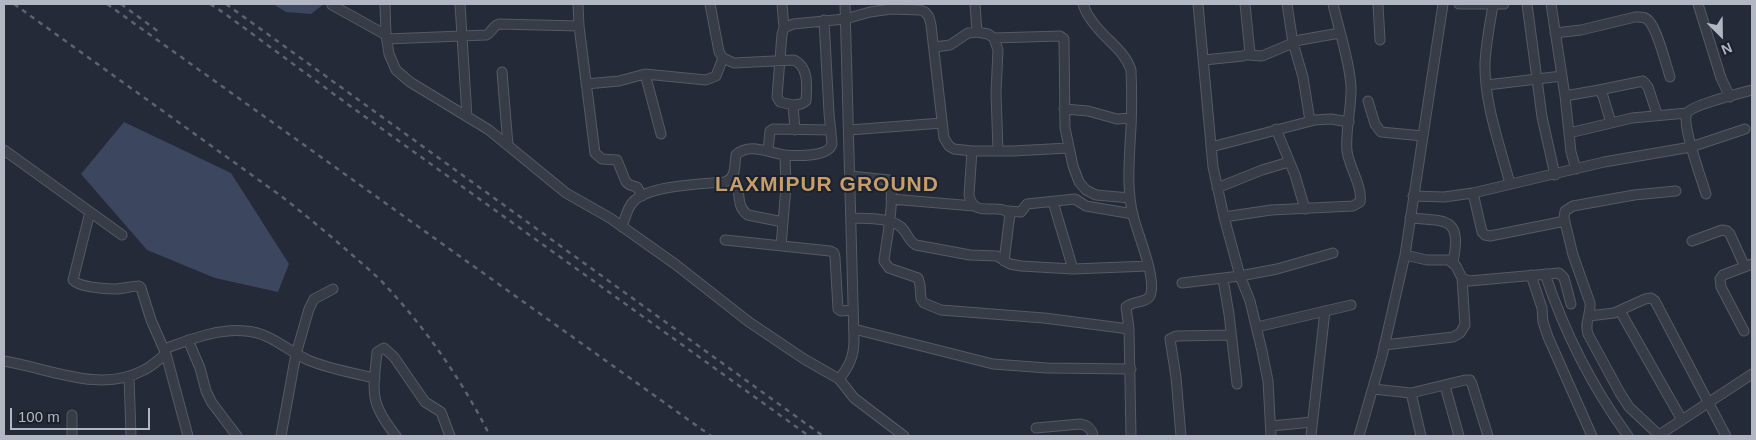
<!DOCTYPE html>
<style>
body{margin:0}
#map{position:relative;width:1756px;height:440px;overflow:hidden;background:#242a37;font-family:Helvetica,sans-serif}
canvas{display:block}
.frame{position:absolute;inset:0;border:5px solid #b2b7c3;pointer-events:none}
.north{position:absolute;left:1696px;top:10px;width:50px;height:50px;-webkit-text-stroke:4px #1d212c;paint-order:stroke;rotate:157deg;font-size:14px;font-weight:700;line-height:20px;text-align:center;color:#b2b7c3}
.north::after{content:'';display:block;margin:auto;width:18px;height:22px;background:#b2b7c3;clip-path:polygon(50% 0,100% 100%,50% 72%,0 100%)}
.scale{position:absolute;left:10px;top:408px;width:140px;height:22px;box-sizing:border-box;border:2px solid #b2b7c3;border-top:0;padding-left:6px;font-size:15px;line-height:18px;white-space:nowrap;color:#b2b7c3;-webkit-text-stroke:4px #1d212c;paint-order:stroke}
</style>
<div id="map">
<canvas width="1756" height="440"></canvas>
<div class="frame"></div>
<div class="north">N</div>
<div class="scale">100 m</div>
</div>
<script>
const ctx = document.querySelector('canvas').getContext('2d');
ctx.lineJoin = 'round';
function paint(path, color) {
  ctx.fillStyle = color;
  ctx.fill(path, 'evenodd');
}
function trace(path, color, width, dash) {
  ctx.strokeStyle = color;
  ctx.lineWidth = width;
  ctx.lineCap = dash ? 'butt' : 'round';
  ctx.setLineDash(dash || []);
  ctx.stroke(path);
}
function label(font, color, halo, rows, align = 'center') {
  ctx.font = font + ' Helvetica,sans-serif';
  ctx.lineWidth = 4;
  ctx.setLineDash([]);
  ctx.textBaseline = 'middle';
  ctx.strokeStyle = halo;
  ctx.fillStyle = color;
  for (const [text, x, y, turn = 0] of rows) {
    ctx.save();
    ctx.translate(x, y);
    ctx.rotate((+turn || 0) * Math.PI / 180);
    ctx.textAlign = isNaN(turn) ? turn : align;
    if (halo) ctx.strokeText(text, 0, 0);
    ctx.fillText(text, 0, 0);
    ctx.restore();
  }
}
paint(new Path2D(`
 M 273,4 L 324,4 L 311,14 L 286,12 Z
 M 124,122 L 231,173 L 289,264 L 278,292 L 215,278 L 147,250 L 81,174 Z`), '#3c465e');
const minor = new Path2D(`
 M 385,4 L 386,35 L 389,54 L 396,70 L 410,82 L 489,130 L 566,193 L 610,218 L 675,264 L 749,322 L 804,359 L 839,379 L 854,398 L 904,436
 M 460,4 L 467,117
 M 578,4 L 579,26 L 595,153 L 602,159 L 617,160 L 626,182 L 630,185 L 637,187 L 642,196
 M 710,4 L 719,52 L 723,58 L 734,63 L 794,60 C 809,67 807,86 806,101 L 801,104 L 793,105
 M 782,4 L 784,28
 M 975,4 L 977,32
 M 1083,4 C 1085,10 1088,16 1092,21 C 1104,39 1124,49 1131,70 C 1132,94 1132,119 1130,143 C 1129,167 1127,191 1133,215 C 1138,236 1155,273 1151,293 C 1149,304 1133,300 1126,307 L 1129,329 L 1131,436
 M 1198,4 L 1213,167 L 1224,217 L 1240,276 L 1250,301 L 1262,351 L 1268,381 L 1271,436
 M 1287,4 L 1293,43 L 1303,77 L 1310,121
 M 1378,4 L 1380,40
 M 1459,4 L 1504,4
 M 1527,4 L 1542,117 L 1555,175
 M 1551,4 L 1565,96 L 1571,152 L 1576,169
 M 1698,4 L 1721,78 L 1730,97
 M 332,5 L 386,35
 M 1493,5 C 1490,24 1486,43 1485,63 C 1484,103 1500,145 1510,184
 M 1555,33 L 1581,30 L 1635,17 C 1640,17 1645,16 1649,21 C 1657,29 1666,64 1670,77
 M 994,38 L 1060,36 L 1064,39 L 1065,128 L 1073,166 L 1079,182 L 1086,190 L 1096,195 L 1130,198
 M 387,39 L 486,35 C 492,33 492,26 499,24 L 579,26
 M 934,47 L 950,45 L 968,33 L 977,32 L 988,34 L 994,38 L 998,50 L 996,93 L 998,151
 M 1248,55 L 1262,56 L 1300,40 L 1340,33
 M 1204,60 L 1243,56 L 1250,53 L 1245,4
 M 502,72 L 508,145
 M 645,74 L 661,134
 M 586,84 L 619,81 L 645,74 L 706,80 L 716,76 L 723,58
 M 1487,85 L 1562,76
 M 1599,90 L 1643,81 L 1648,87 L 1657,114
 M 1565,96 L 1599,90 L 1603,96 L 1611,123
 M 1368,101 L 1375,124 L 1381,132 L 1423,136
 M 1064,109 L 1088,111 L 1117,119 L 1131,118
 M 1276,129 L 1295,175 L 1305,209
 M 795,130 L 793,105 L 780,102 L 777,97 L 782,34 L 784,28 L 793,24 L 845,19 L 870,12 L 891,9 L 920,10 L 925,12 L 929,17 L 931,25 L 944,138 L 949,146 L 954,149 L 972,151 L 1013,151 L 1068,148
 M 849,130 L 942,123
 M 1569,133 L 1632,118 L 1687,113
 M 1211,147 L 1315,120 L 1331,119 L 1349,122
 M 4,150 L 122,235
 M 768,150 L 770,131 L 773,129 L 831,130
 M 972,151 L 969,195 C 974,220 998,201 1010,214 L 1004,261
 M 850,176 L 889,180 C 896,198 886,241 884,261 L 889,268 L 918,278 L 920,285 L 921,299 L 924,303 L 941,310 L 1044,318 L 1129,329
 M 732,179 L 737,183 C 740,195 737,208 748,215 L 783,222
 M 1217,188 L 1262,170 L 1289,162
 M 1473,193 L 1482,232 L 1485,235 L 1490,236 L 1565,221
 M 1706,194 C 1702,180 1681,124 1687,113 C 1692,105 1741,93 1752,90
 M 1413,196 L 1444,197 L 1473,193 L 1604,162 L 1691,147 L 1745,129
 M 891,199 L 974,206
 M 1053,202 L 1073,269
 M 1008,211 L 1021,212 L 1027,204 L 1075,199 L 1086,206 L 1133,214
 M 90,212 L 73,280 C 78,287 105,289 115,289 C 123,289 131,286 139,286 L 141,288 L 151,320 L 166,354 L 188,436
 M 1224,217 L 1271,210 L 1353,206 L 1360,202 C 1363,187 1349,167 1347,151 C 1345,130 1352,107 1351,86 C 1349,58 1339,31 1333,4
 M 851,218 C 866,219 889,217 901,227 C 908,233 908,241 916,245 L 970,255 L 997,256 L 1010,264 L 1021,266 L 1073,269 L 1148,266
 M 1410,218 C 1447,221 1462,217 1453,262
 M 622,227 C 625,219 627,208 633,202 C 648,185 703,184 725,182 C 737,177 734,166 736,155 C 749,142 769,153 785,155 C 797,156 829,157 832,144 L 829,113 L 824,20
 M 725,240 L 830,251 L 834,253 L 835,257 L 838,309 L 841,311 L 853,310
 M 1692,241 L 1722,230 L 1727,231 L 1730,234 L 1745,267
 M 781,246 L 786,187 L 785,155
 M 1405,255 L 1427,260 L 1449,260 L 1456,266 L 1462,278 L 1469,281 L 1559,273 L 1564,278 L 1571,304
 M 1545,274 C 1564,331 1593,388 1628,436
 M 1531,275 L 1542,308 L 1543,322 L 1548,337 L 1592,436
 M 1223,279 L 1229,314 L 1237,384
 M 1182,283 L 1240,276 L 1277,269 L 1333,253
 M 1620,311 L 1682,420
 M 1589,316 L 1614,313 L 1645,299 L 1651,298 L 1655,301 L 1726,436
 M 1257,327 L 1351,305
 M 854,329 L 993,364 L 1047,368 L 1131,369
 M 1744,331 L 1721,287 L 1720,279 L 1723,275 L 1752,264
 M 188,340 L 200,368 L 206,391 L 212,403 L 237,436
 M 1384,345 L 1453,337 L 1460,333 L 1465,325 L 1462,278
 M 164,349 C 189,340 218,328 246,331 C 271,333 286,350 308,360 C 329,369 353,373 375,378
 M 4,361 C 48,368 100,394 144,370 C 152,366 159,359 166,354
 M 129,376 L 131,436
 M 839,379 C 849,367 854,356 854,340 L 845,4
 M 1445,386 L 1459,436
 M 1373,389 L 1411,393 L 1465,380 L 1470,380 L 1472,384 L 1488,436
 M 1411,393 L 1421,436
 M 1271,426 L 1312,422
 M 1036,428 L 1080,424 C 1087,425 1092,429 1093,436
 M 1659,435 L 1752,374
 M 72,436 L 72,415
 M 281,436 L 296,354 L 309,309 L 314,299 L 333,289
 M 396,436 C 369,402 373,393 377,352 L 384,348 L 394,357 L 425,402 L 441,412 L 450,436
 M 1181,436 L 1176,377 L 1170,339 L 1176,336 L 1231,335
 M 1311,436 L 1325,311
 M 1359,436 L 1382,356 L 1405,255 L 1443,4
 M 1660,436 L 1629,407 L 1620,393 L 1588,334 C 1584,323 1591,315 1590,303 L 1573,255 L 1564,218 L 1565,211 L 1573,206 L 1634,195 L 1676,191`);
trace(minor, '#555a65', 11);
trace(minor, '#373c47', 9);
trace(new Path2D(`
 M 14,4 L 281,196 C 308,217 333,238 358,260 C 367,268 377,276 386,286 C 427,330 463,382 490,436
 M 107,4 L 711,436
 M 121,4 L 159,32
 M 210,4 L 224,13 L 346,103 L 809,436
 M 226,4 L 823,436`), '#5c6270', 2.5, [5, 5]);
ctx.letterSpacing = '1px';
label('bold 21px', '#c69e6b', '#1d212c', [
 ["LAXMIPUR GROUND",827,185]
]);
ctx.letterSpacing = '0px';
</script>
